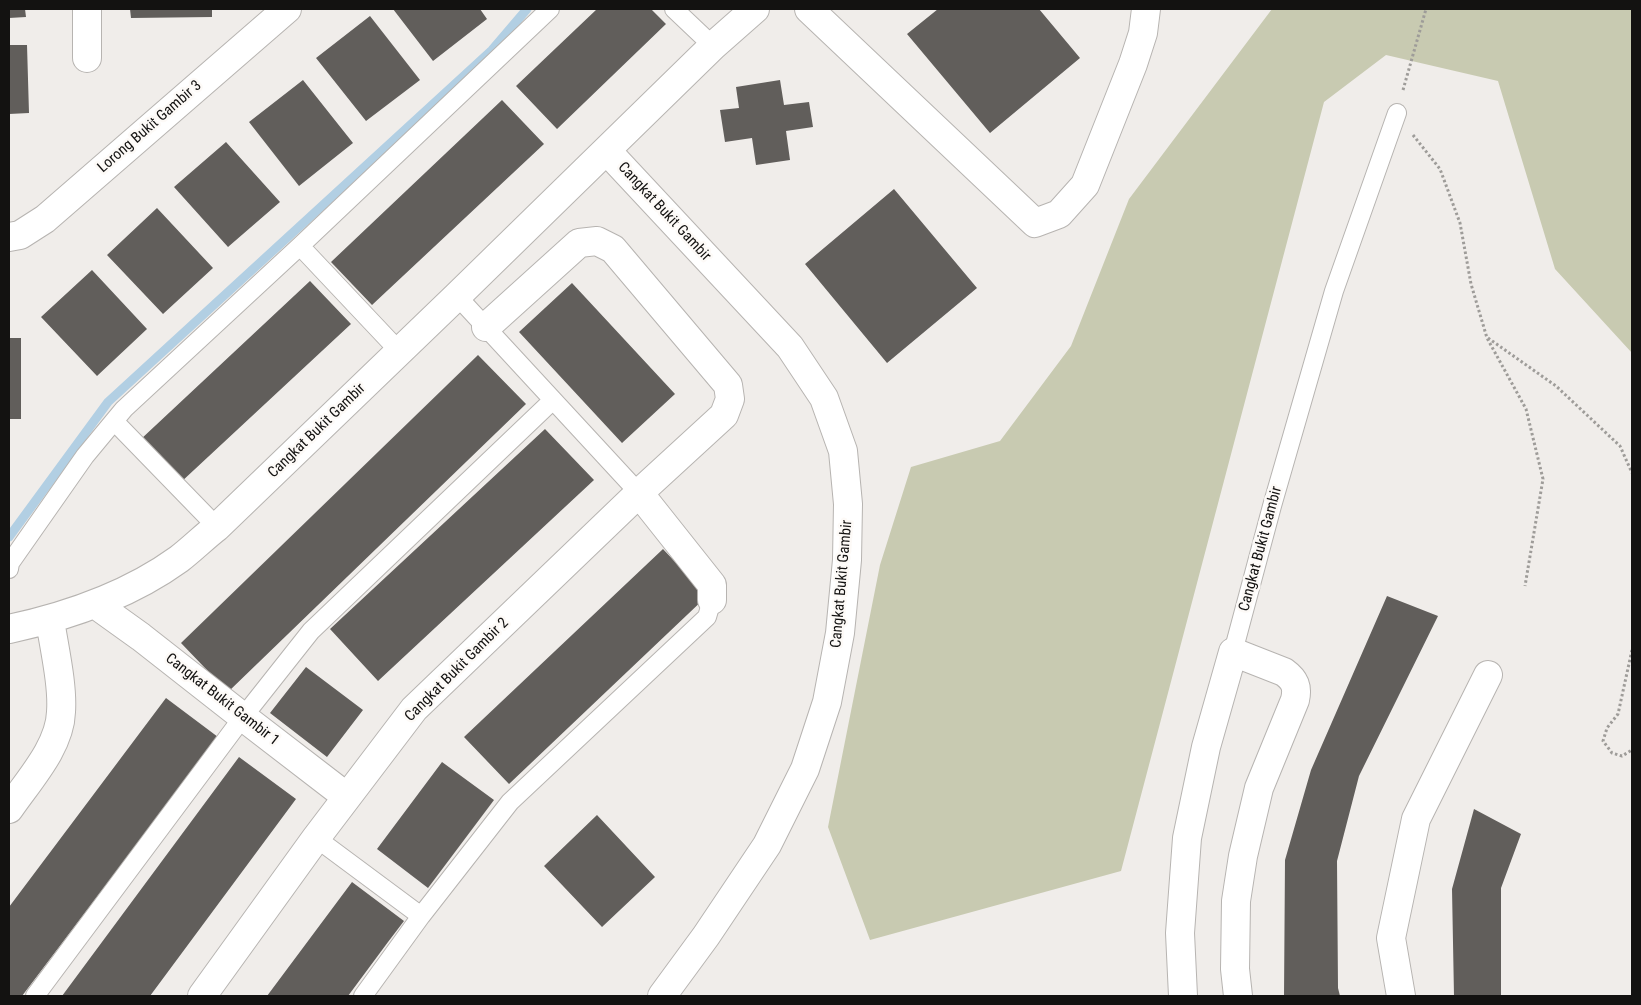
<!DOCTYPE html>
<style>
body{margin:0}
#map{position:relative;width:1641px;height:1005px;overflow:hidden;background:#f0edea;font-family:"Roboto Condensed",sans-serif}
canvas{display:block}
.frame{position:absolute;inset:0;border:10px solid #131211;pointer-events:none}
</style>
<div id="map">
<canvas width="1641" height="1005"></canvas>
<div class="frame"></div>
</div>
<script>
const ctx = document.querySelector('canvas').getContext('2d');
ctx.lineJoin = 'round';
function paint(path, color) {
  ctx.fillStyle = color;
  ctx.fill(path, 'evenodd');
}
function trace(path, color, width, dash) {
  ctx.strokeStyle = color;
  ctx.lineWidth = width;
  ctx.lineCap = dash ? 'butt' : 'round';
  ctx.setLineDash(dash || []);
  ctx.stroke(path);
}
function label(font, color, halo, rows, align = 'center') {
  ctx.font = font + ' "Roboto Condensed",sans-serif';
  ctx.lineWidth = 5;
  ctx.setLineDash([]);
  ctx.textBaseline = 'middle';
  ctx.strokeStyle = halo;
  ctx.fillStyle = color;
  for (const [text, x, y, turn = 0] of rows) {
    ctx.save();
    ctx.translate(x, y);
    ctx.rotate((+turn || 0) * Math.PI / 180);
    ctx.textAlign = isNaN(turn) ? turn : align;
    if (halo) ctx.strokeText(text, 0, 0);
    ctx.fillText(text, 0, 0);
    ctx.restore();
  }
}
paint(new Path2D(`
 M 1272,9 L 1632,9 L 1632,353 L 1555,269 L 1498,81 L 1386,55 L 1324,102 L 1121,871 L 870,940 L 828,827 L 880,565 L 911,467 L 1000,441 L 1071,346 L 1129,199 Z`), '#c8cab1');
trace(new Path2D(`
 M 9,537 L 108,402 L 492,50 L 527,9`), '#b2cfe3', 9);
paint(new Path2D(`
 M 9,9 L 25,9 L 26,17 L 9,18 Z
 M 130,9 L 212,9 L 212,17 L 131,18 Z
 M 393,9 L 480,9 L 487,19 L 433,61 Z
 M 597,9 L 651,9 L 666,24 L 557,129 L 516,86 Z
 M 938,9 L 1039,9 L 1080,58 L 990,133 L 907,34 Z
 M 370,16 L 420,80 L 366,121 L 316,58 Z
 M 9,45 L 27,45 L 29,113 L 9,114 Z
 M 303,80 L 353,143 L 299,186 L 249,122 Z
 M 780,80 L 784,105 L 809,102 L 813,127 L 786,131 L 790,160 L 756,165 L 752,138 L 725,142 L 720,110 L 739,108 L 736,87 Z
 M 502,100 L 544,144 L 372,305 L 331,262 Z
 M 226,142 L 280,202 L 228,247 L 174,187 Z
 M 894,189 L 977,288 L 887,363 L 805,264 Z
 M 157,208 L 213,268 L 163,314 L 107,255 Z
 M 92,270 L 147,329 L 97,376 L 41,317 Z
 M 310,281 L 351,324 L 180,483 L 140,440 Z
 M 572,283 L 675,394 L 622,443 L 519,332 Z
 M 9,338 L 21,338 L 21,419 L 9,419 Z
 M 478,355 L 526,404 L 228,692 L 181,643 Z
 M 545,429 L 594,480 L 378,681 L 330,629 Z
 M 663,549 L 707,596 L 509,784 L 464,737 Z
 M 1387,596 L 1438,616 L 1359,776 L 1337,861 L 1338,988 L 1340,996 L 1284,996 L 1285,860 L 1311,770 Z
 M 306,667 L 363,710 L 327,757 L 270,713 Z
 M 166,698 L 218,737 L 22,996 L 9,996 L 9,907 Z
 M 239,757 L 296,799 L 150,996 L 62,996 Z
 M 442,762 L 494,800 L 428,888 L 377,849 Z
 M 1474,809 L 1521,834 L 1501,888 L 1501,996 L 1454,996 L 1452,889 Z
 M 597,815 L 655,877 L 602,927 L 544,866 Z
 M 352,882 L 404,921 L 388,942 L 348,996 L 267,996 Z`), '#615e5b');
const service = new Path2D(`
 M 674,9 L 713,46
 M 300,246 L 399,351
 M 457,296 L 639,493
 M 114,421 L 217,527
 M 9,569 L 10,563 L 85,456 L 124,409 L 300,246 L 550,9
 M 1233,652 L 1272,506 L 1334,291 L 1397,113
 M 316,838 L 421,916
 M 35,996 L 243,717 L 311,631 L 553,400
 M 363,996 L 421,916 L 510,802 L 707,617 L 712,600`);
const minor = new Path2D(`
 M 809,9 L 1035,223 L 1059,214 L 1085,185 L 1133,64 L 1143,33 L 1146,9
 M 87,58 L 87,9
 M 607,151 L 790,347 L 824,398 L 843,451 L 848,504 L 847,560 L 840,633 L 827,702 L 805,769 L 767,845 L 706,936 L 662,996
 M 9,237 L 20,235 L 45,219 L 287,9
 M 639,493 L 712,585 L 712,600
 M 95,604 L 141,637 L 243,717 L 347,797
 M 9,629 C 69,616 128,596 179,559 C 192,549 204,537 217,527 L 457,296 L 713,46 L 755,9
 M 9,809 C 28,781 60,747 61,712 C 63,685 54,647 50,620
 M 202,996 L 316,838 L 414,709 L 639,493 L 724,415 L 730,399 L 728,385 L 613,249 L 597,241 L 579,243 L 486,327
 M 1183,996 L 1180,933 L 1187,838 L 1206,747 L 1233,652 L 1284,672 C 1295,680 1298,687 1295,700 L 1259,788 L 1243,856 L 1236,901 L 1235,969 L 1238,996
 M 1401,996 L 1391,938 L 1416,819 L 1488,675`);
trace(service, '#b7b4b1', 20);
trace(minor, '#b7b4b1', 30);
trace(new Path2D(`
 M 1403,90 L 1426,9
 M 1413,135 L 1440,169 L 1460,223 L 1471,284 L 1487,338 L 1526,409 L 1543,479 L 1525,586
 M 1488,338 L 1556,386 L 1620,446 L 1632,473
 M 1632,650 L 1618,714 L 1607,728 L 1603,741 L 1612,753 L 1622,756 L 1632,750`), '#9e9c99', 3, [2.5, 2.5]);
trace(service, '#fff', 18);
trace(minor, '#fff', 28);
label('15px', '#131211', '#fdfaf7', [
 ["Lorong Bukit Gambir 3",150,127,-41],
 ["Cangkat Bukit Gambir",664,212,47],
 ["Cangkat Bukit Gambir",317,431,-44],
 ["Cangkat Bukit Gambir",1261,549,-75],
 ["Cangkat Bukit Gambir",842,584,-85],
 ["Cangkat Bukit Gambir 2",457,670,-45],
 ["Cangkat Bukit Gambir 1",222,700,38]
]);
</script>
